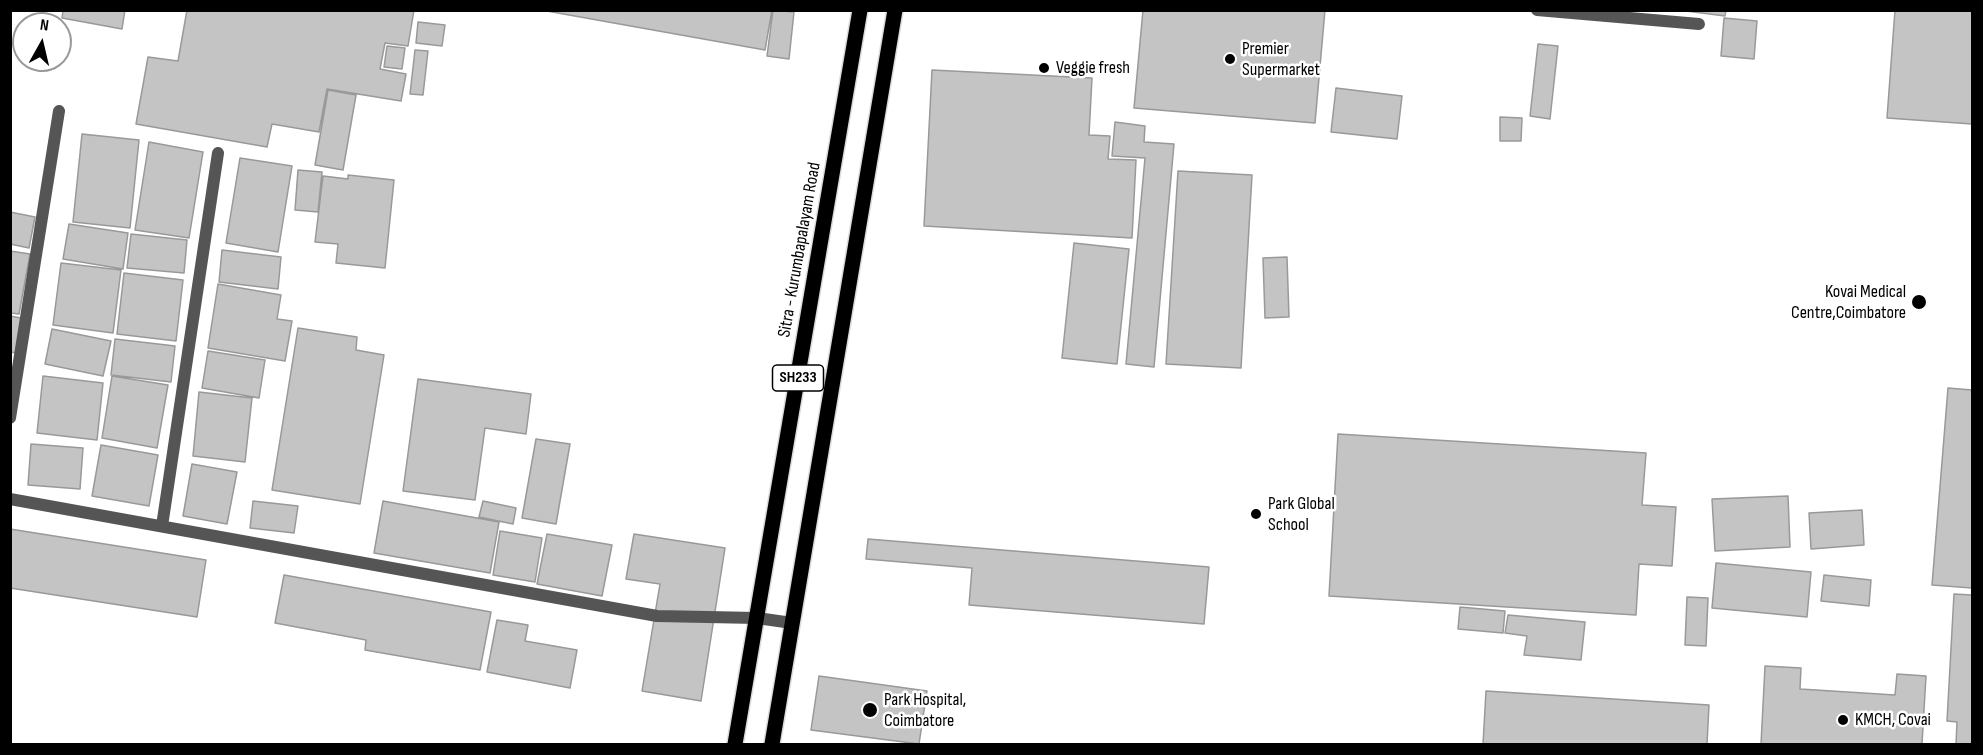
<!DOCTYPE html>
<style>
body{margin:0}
#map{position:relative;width:1983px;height:755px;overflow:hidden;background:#fff;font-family:"Sofia Sans Condensed",sans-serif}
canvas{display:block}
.frame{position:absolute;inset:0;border:12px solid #000;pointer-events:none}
.north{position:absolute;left:12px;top:12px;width:60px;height:60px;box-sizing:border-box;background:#fff;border:2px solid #999;border-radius:50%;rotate:8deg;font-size:16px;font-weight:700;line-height:24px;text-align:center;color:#000}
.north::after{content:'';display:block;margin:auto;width:21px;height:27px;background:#000;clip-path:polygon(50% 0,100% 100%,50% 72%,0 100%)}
</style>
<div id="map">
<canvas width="1983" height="755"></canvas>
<div class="frame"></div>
<div class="north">N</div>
</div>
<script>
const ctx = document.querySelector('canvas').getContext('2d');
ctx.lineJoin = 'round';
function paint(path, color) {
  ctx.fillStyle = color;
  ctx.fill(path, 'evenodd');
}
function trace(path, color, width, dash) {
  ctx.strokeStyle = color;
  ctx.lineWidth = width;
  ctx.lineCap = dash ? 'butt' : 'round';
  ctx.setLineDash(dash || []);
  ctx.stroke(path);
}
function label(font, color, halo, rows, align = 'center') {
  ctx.font = font + ' "Sofia Sans Condensed",sans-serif';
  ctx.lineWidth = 5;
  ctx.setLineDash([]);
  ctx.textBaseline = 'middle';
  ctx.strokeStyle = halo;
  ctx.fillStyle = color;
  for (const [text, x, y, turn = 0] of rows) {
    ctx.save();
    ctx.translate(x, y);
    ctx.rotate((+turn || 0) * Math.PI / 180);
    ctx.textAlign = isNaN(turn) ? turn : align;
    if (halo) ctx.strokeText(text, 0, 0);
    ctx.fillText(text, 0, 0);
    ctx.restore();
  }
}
const building = new Path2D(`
 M 63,10 L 125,10 L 122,29 L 62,18 Z
 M 187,10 L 414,10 L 408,46 L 385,43 L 380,69 L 406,74 L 401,101 L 327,89 L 319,132 L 272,124 L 267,147 L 136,124 L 148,57 L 178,61 Z
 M 541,10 L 772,10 L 765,50 Z
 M 773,10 L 794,12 L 789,59 L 767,56 Z
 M 1143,10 L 1325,10 L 1315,123 L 1134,108 Z
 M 1678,10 L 1726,10 L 1725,16 Z
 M 1895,10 L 1972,10 L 1972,124 L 1887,118 Z
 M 1724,18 L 1757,21 L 1754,59 L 1721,56 Z
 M 418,22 L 445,25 L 442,46 L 416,43 Z
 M 1538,44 L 1558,46 L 1550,119 L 1530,116 Z
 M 387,46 L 405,48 L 402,69 L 384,67 Z
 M 415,50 L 428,51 L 423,95 L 410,94 Z
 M 932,70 L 1092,78 L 1089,135 L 1110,136 L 1108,159 L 1136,160 L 1132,238 L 924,226 Z
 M 1336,88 L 1402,96 L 1397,139 L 1331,132 Z
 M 328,90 L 356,95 L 343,170 L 315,165 Z
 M 1500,117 L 1522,118 L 1521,141 L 1500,141 Z
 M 1115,122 L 1145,126 L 1144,142 L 1174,144 L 1154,367 L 1126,364 L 1145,158 L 1112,156 Z
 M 82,134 L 139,140 L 130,228 L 73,222 Z
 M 149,142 L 203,152 L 189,238 L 135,230 Z
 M 240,158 L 292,166 L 278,252 L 226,243 Z
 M 298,170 L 322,172 L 318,212 L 295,210 Z
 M 1178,171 L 1252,175 L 1241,368 L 1166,364 Z
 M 348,175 L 394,180 L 385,268 L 336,263 L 338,244 L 315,242 L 323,176 L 348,179 Z
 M 10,212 L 35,217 L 29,248 L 10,244 Z
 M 69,224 L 128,233 L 123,269 L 63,259 Z
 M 131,234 L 187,240 L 184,273 L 127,268 Z
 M 1074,243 L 1129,249 L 1117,364 L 1062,358 Z
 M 222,250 L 281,257 L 278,289 L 219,282 Z
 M 10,251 L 30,254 L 19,314 L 10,313 Z
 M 1287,257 L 1289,317 L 1265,318 L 1263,258 Z
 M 61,263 L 121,270 L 113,333 L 53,325 Z
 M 124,273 L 183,280 L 176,341 L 117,334 Z
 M 218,284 L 281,295 L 277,319 L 292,321 L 285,361 L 208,348 Z
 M 10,316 L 21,318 L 17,353 L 10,352 Z
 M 298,328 L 357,337 L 356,350 L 384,355 L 360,504 L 272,490 Z
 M 52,329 L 111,341 L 103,376 L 45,364 Z
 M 115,339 L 175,346 L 171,382 L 111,375 Z
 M 208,351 L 265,360 L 259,398 L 202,388 Z
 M 43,376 L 103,383 L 97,440 L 37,433 Z
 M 112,376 L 168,385 L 157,448 L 102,438 Z
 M 418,379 L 531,394 L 526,434 L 485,428 L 475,500 L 403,491 Z
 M 1948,388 L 1972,390 L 1972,588 L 1932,585 Z
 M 199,392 L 252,398 L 245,462 L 193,456 Z
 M 1338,434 L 1646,453 L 1642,505 L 1676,507 L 1672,566 L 1639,564 L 1636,615 L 1329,596 Z
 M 536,439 L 570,444 L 556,524 L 522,518 Z
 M 31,444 L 83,448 L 80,489 L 28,485 Z
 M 101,445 L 158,455 L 149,506 L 92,496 Z
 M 192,464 L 237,472 L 227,524 L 183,516 Z
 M 1788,496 L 1790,547 L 1715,551 L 1712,499 Z
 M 253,501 L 298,506 L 294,533 L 250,528 Z
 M 383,501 L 499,522 L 490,573 L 374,553 Z
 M 483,501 L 516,508 L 513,524 L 479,517 Z
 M 1862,510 L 1864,545 L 1811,549 L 1809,513 Z
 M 10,529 L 206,560 L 197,617 L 10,588 Z
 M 500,531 L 542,538 L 535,582 L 493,575 Z
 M 547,534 L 612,545 L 602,596 L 537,584 Z
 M 634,534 L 725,548 L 701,701 L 642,691 L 660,584 L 626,579 Z
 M 868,539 L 1209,567 L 1204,624 L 969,605 L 972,568 L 866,559 Z
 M 1716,563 L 1811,572 L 1807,617 L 1712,608 Z
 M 284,575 L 491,612 L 480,670 L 365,650 L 366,640 L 275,623 Z
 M 1824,575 L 1871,580 L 1869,606 L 1821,601 Z
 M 1954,594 L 1972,595 L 1972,744 L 1956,744 L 1957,722 L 1947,721 Z
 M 1687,597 L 1708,598 L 1706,646 L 1685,645 Z
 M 1460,607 L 1505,611 L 1503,633 L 1458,629 Z
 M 1508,615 L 1585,622 L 1581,660 L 1524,655 L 1527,636 L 1505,633 Z
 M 497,620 L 528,625 L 525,641 L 577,650 L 570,688 L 487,672 Z
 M 1765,666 L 1801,668 L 1800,689 L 1895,695 L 1897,674 L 1926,676 L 1922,744 L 1761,744 Z
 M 819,676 L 927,691 L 919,744 L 811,730 Z
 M 1486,691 L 1709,705 L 1707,744 L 1483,744 Z`);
paint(building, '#c4c4c4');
trace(building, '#999', 1.5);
const primary = new Path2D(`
 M 735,744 L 860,10
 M 772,744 L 895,10`);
trace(primary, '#dbdbdb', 18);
trace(new Path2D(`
 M 1537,10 L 1699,24
 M 10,418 L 59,111
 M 10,499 L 657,616 L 757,618 L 792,623
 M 162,526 L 218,153`), '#555', 12);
trace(primary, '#000', 15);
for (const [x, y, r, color] of [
 [1230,59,6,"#000"],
 [1044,68,6,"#000"],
 [1919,302,8,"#000"],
 [1256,514,6,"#000"],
 [870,710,8,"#000"],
 [1843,720,6,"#000"]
]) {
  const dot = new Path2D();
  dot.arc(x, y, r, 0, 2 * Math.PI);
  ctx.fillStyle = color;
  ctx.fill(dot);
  trace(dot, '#fff', 2);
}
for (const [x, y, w] of [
 [798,378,51]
]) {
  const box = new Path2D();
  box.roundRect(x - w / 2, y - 13, w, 26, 4.5);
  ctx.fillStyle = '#fff';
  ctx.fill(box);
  trace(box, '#000', 1.5);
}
label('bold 16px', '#000', null, [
 ["SH233",798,378]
]);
label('18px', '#000', '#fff', [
 ["Premier",1242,49],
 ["Supermarket",1242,70],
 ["Veggie fresh",1056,68],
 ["Kovai Medical",1906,292,"right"],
 ["Centre,Coimbatore",1906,313,"right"],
 ["Park Global",1268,504],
 ["School",1268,525],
 ["Park Hospital,",884,700],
 ["Coimbatore",884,721],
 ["KMCH, Covai",1855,720]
], 'left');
label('18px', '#000', '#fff', [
 ["Sitra - Kurumbapalayam Road",800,250,-80]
]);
</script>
